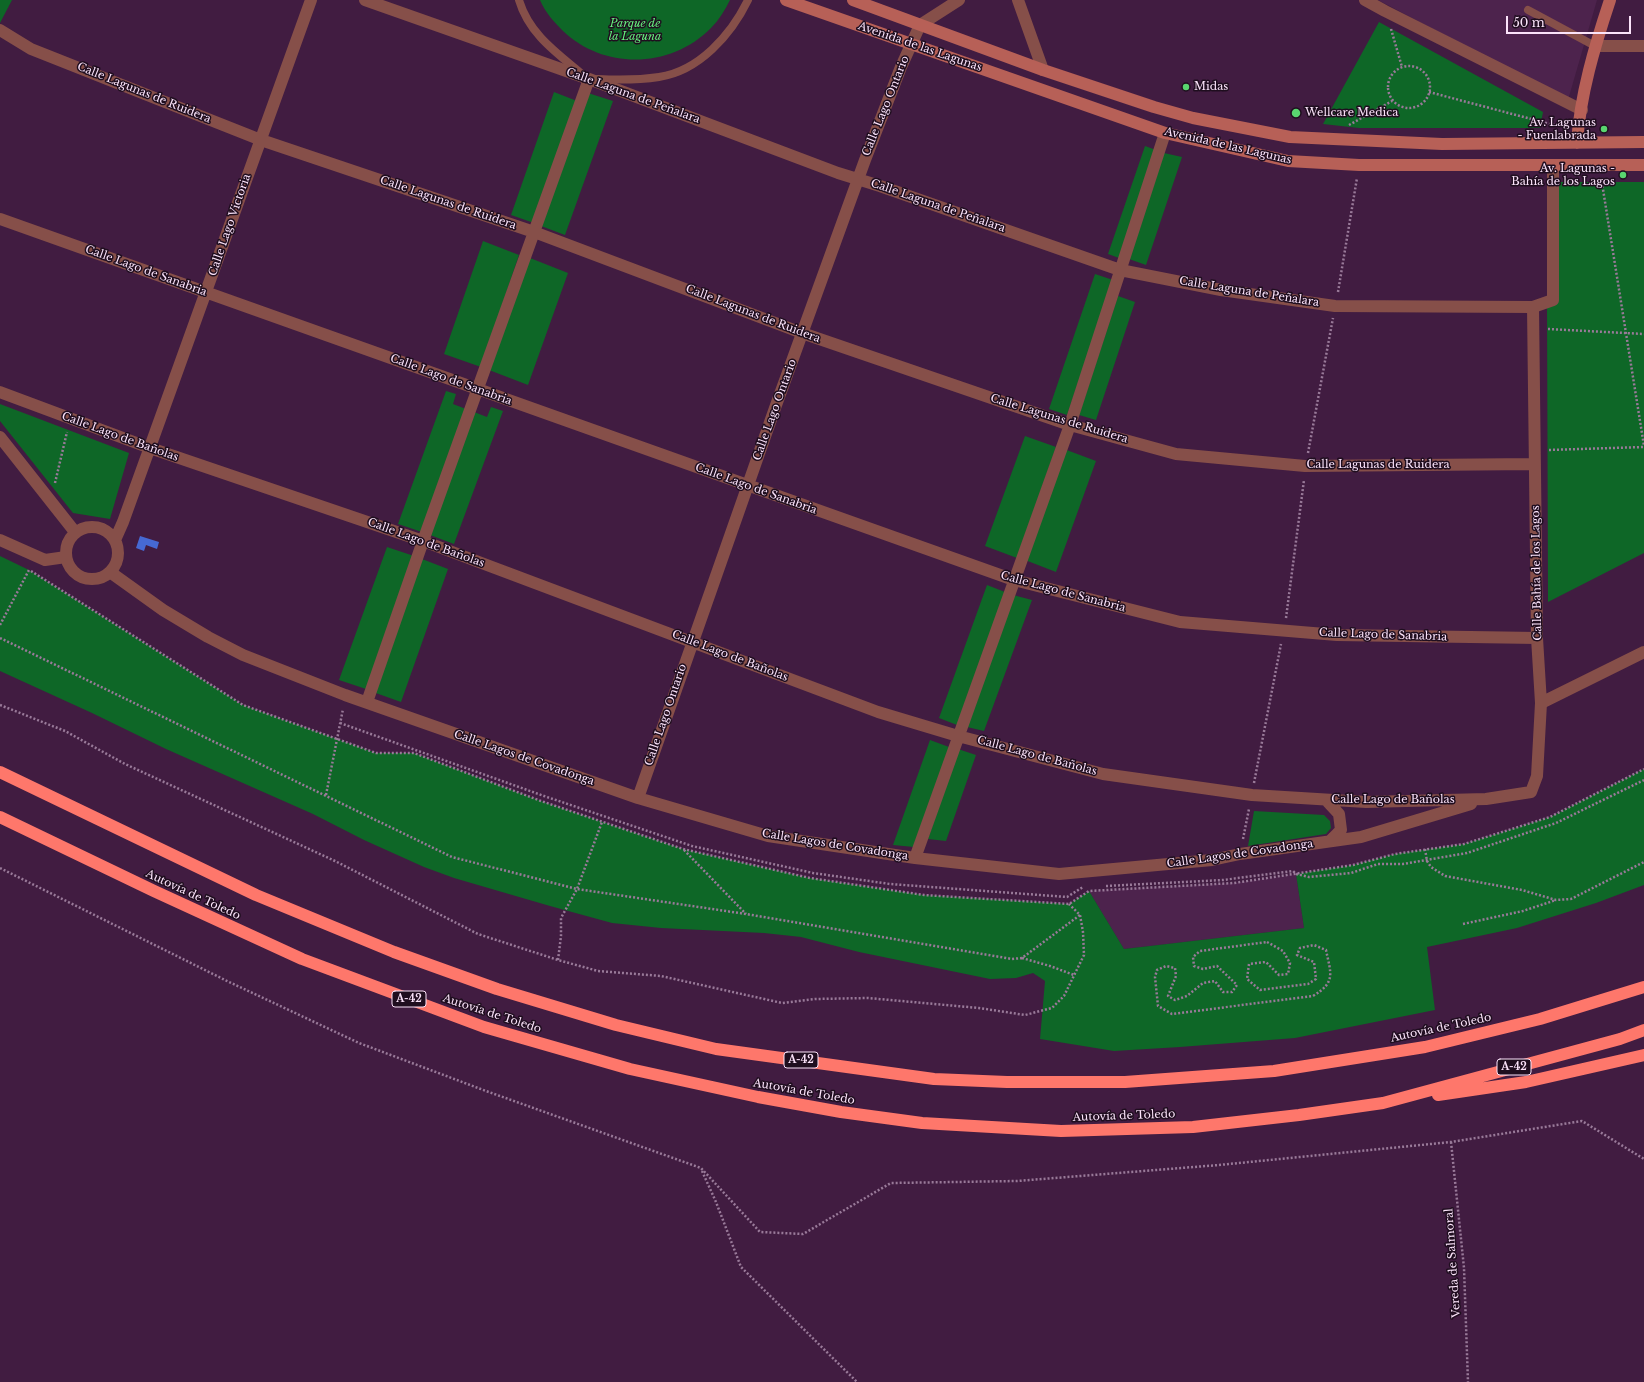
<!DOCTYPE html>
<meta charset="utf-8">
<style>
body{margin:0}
#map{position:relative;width:1644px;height:1382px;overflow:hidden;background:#411c41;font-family:"Libre Baskerville",serif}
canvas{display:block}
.scale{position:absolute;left:1506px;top:16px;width:125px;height:18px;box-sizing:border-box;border:2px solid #fbe3fa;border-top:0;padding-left:5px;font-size:12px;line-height:14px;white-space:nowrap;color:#fbe3fa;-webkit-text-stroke:3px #1f0e1f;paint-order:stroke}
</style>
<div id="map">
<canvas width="1644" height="1382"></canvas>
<div class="scale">50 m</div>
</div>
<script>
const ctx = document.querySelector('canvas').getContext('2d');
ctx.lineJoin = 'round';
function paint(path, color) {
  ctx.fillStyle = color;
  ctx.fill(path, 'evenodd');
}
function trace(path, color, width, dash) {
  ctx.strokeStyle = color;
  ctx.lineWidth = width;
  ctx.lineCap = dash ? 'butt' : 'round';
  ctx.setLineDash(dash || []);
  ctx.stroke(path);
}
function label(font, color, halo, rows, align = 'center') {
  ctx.font = font + ' "Libre Baskerville",serif';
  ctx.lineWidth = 3;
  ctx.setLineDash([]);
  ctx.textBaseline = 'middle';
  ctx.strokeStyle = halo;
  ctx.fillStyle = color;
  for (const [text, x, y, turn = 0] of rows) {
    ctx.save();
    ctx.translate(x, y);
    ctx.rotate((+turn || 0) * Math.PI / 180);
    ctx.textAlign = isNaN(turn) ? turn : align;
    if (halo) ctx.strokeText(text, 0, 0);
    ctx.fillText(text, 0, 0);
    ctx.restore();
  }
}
paint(new Path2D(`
 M 1378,0 L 1597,0 L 1568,100 Z
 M 1296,874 L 1304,928 L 1124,949 L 1089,891 L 1234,883 Z`), '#4d234d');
paint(new Path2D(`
 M 0,0 L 12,0 L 0,23 Z
 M 540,0 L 730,0 C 725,10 719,20 711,28 C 672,68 605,71 563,31 C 554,22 545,12 540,0 Z
 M 1379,22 L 1543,112 L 1540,128 L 1359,128 L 1323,124 Z
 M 554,92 L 577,101 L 534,223 L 511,215 Z
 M 588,93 L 613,101 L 565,235 L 541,226 Z
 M 1145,146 L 1156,150 L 1119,258 L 1108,254 Z
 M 1164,153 L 1182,157 L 1146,265 L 1129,259 Z
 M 1557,182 L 1644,182 L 1644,553 L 1548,602 L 1547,300 Z
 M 483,241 L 519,255 L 481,367 L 444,354 Z
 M 530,258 L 568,273 L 528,385 L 489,370 Z
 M 1095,274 L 1113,280 L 1067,415 L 1049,409 Z
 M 1118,296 L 1135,302 L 1096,420 L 1079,415 Z
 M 446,391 L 456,394 L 453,404 L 466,409 L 422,532 L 398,524 Z
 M 0,404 L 129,453 L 110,519 L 73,513 L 0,421 Z
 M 491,407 L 503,411 L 454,544 L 430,535 L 474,412 L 487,417 Z
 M 1025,436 L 1056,447 L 1017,558 L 985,546 Z
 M 1064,449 L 1096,461 L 1056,572 L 1025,560 Z
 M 387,547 L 414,556 L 366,689 L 339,680 Z
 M 0,556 L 29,570 L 243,705 L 376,753 L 414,753 L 541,801 L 683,849 L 810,878 L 924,895 L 1069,904 L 1089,891 L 1124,949 L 1304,928 L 1296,874 L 1353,865 L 1395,854 L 1464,844 L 1550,817 L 1644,769 L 1644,885 L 1596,903 L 1517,928 L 1427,947 L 1435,1010 L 1295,1038 L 1180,1047 L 1114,1051 L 1040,1039 L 1045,981 L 1033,973 L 1016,978 L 990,979 L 859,952 L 801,937 L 764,933 L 661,928 L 612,923 L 550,906 L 454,878 L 424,867 L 364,840 L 313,814 L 166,749 L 92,713 L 0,671 Z
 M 422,559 L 448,569 L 401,702 L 373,692 Z
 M 987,585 L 1005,592 L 957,725 L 939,718 Z
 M 1013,595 L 1032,600 L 984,731 L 967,727 Z
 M 930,740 L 949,747 L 914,847 L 893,845 Z
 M 958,749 L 976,755 L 946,841 L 928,839 Z
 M 1254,811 L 1324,815 L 1330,821 L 1331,828 L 1326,834 L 1248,846 Z`), '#0e6727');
paint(new Path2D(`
 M 140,536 L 159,542 L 157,549 L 146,545 L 144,551 L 136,548 Z`), '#4669d3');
trace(new Path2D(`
 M 1391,29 L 1402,67
 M1388 87a21 21 0 1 1 42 0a21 21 0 1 1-42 0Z
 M 1429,92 L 1554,125 L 1564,123
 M 1349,125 L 1392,101
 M 1603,178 L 1602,183 L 1644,446
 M 1338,292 L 1357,178
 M 1548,329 L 1644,334
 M 1549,450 L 1644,447
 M 1308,453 L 1333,318
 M 55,483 L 67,432
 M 31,571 L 243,705 L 376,753 L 414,753 L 541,801 L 683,849 L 810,878 L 924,895 L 1069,904 L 1089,891 L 1234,883 L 1353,865 L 1395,854 L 1464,844 L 1550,817 L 1644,769
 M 1286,618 L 1304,480
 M 0,625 L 29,570
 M 0,638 L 452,857 L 577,889 L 746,914 L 1012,959 L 1022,958 L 1080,915
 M 0,705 L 65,731 L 125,764 L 335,861 L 478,934 L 558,960 L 598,971 L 661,976 L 782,1003 L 815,999 L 868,998 L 979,1008 L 1025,1015 L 1052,1008 L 1064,996 L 1084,955 L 1083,932 L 1080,915 L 1069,904
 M 340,723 L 544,796 L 692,846 L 813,873 L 890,884 L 1067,897 L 1083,887
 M 1254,783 L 1281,644
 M 326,795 L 343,709
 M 1243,839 L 1249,809
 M 1425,849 L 1427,861 L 1431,867 L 1445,876 L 1522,890 L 1556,900 L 1571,899 L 1644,862
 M 684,850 L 746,914
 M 0,868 L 227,981 L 359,1043 L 486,1091 L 701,1168 L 760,1232 L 803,1234 L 891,1183 L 1017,1181 L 1219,1165 L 1451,1142 L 1582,1121 L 1644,1159
 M 1106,886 L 1223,880 L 1293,871 L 1296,874 L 1309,877 L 1351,873 L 1378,864 L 1403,864 L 1467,853 L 1556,823 L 1644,780
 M 1463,924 L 1523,911 L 1556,900
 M 1267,942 L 1283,951 L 1290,963 L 1288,974 L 1279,975 L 1266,962 L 1249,964 L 1247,979 L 1260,990 L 1308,984 L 1316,979 L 1314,962 L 1297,955 L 1300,948 L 1314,945 L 1326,950 C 1331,974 1336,982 1313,996 L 1172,1014 L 1158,1006 L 1155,977 L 1157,970 L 1166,966 L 1175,968 L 1176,976 L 1168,996 L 1175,1000 L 1187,996 L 1203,983 L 1215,981 L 1223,992 L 1232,992 L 1237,985 L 1217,966 L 1203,969 L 1194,966 L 1193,957 L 1200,951 Z
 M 1022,958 L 1050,966 L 1074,975
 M 558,960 L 561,936 L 561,918 L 577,889 L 602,822
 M 1451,1142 L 1464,1268 L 1468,1382
 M 702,1171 L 716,1202 L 741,1267 L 857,1382`), '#997a99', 2.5, [2, 2]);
trace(new Path2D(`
 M 519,0 C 529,34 557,53 582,74
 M 1528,10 L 1595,46
 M 598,79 C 618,80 639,80 659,77 C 699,71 731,35 748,0`), '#864f49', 8);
trace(new Path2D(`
 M 365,0 L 589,79 L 838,173 L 880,186 L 1120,270 L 1221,290 L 1335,306 L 1533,307 L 1553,300 L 1553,166
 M 1018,0 L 1043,70
 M 1365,0 L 1385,11 L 1582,110
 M 0,30 L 31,49 L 261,140 L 534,232 L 802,333 L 1070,425 L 1176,454 L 1305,466 L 1535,464
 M 1595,46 L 1644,46
 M 0,219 L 1014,580 L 1180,622 L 1337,635 L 1537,638
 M 0,392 L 150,448 L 423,541 L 878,712 L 958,736 L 1103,774 L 1252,795 L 1366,802 L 1486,799 L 1531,792 L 1537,776 L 1541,703 L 1537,638 L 1533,307
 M 0,437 L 75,532
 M66 553a26 26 0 1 1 52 0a26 26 0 1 1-52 0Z
 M 0,540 L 45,560 L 66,557
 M 115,540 L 123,522 L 311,0
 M 110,572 L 163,610 L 208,637 L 243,655 L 345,695 L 638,798 L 768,836 L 915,858 L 1059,874 L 1212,860 L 1240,854 L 1361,837 L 1471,804
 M 367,702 L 423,541 L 589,79
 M 1541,703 L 1644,652
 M 638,798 L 775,408 L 865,160 L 901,67 L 920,25 L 959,0
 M 1326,800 L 1339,814 L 1341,830 L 1330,841
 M 915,858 L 1070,425 L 1165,133`), '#864f49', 12);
trace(new Path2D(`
 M 786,0 L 1165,133 L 1288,161 L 1359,165 L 1644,165
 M 853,0 L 1043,70 L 1154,107 L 1193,118 L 1290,137 L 1442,144 L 1644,142
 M 1577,143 C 1580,95 1595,45 1610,0`), '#b76057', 12);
trace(new Path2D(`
 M 0,772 L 256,895 L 394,952 L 497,989 L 616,1025 L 716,1049 L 934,1079 L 1007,1082 L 1125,1082 L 1274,1071 L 1425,1047 L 1540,1019 L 1644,987
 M 0,817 L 154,891 L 302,959 L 484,1027 L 630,1069 L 758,1097 L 841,1112 L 922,1123 L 1061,1131 L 1193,1127 L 1299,1115 L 1383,1103 L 1620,1039 L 1644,1030
 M 1438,1095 L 1526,1082 L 1644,1055`), '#fe776b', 12);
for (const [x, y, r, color] of [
 [1186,87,4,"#59d56f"],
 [1296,113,5,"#59d56f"],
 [1604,129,4,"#59d56f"],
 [1623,175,4,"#59d56f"]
]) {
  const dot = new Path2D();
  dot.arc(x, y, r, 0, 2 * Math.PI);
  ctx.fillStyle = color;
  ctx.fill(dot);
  trace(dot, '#1f0e1f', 1.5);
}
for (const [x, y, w] of [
 [409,999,34],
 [801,1060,34],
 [1514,1067,34]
]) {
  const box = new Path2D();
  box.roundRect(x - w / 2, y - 8, w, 16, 3);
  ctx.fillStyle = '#1f0e1f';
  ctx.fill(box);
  trace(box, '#fbe3fa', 1);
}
label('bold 10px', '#fbe3fa', null, [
 ["A-42",409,999],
 ["A-42",801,1060],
 ["A-42",1514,1067]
]);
label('italic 11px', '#66f27f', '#1f0e1f', [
 ["Parque de",635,24],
 ["la Laguna",635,37]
]);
label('11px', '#fbe3fa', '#1f0e1f', [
 ["Avenida de las Lagunas",920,47,19],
 ["Calle Lagunas de Ruidera",144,93,22],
 ["Calle Laguna de Peñalara",633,96,20],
 ["Calle Lago Ontario",886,106,-68],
 ["Avenida de las Lagunas",1228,146,13],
 ["Calle Lagunas de Ruidera",448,203,19],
 ["Calle Laguna de Peñalara",938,206,19],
 ["Calle Lago Victoria",230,225,-71],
 ["Calle Lago de Sanabria",146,271,20],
 ["Calle Laguna de Peñalara",1249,292,9],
 ["Calle Lagunas de Ruidera",753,314,21],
 ["Calle Lago de Sanabria",451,380,20],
 ["Calle Lago Ontario",775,410,-70],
 ["Calle Lagunas de Ruidera",1059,419,17],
 ["Calle Lago de Bañolas",120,437,20],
 ["Calle Lagunas de Ruidera",1378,465],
 ["Calle Lago de Sanabria",756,489,20],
 ["Calle Lago de Bañolas",426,543,20],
 ["Calle Bahía de los Lagos",1537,573,-91],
 ["Calle Lago de Sanabria",1063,592,15],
 ["Calle Lago de Sanabria",1383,635,2],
 ["Calle Lago de Bañolas",730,656,21],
 ["Calle Lago Ontario",666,715,-71],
 ["Calle Lago de Bañolas",1037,756,15],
 ["Calle Lagos de Covadonga",524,758,19],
 ["Calle Lago de Bañolas",1393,800],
 ["Calle Lagos de Covadonga",835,845,9],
 ["Calle Lagos de Covadonga",1240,854,-8],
 ["Autovía de Toledo",193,895,25],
 ["Autovía de Toledo",492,1014,18],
 ["Autovía de Toledo",1441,1028,-12],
 ["Autovía de Toledo",804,1092,10],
 ["Autovía de Toledo",1124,1116,-2],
 ["Vereda de Salmoral",1453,1263,-94]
]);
label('11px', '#fbe3fa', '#1f0e1f', [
 ["Midas",1194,87],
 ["Wellcare Medica",1305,113],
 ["Av. Lagunas",1596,123,"right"],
 ["- Fuenlabrada",1596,136,"right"],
 ["Av. Lagunas -",1615,169,"right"],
 ["Bahía de los Lagos",1615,182,"right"]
], 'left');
</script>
